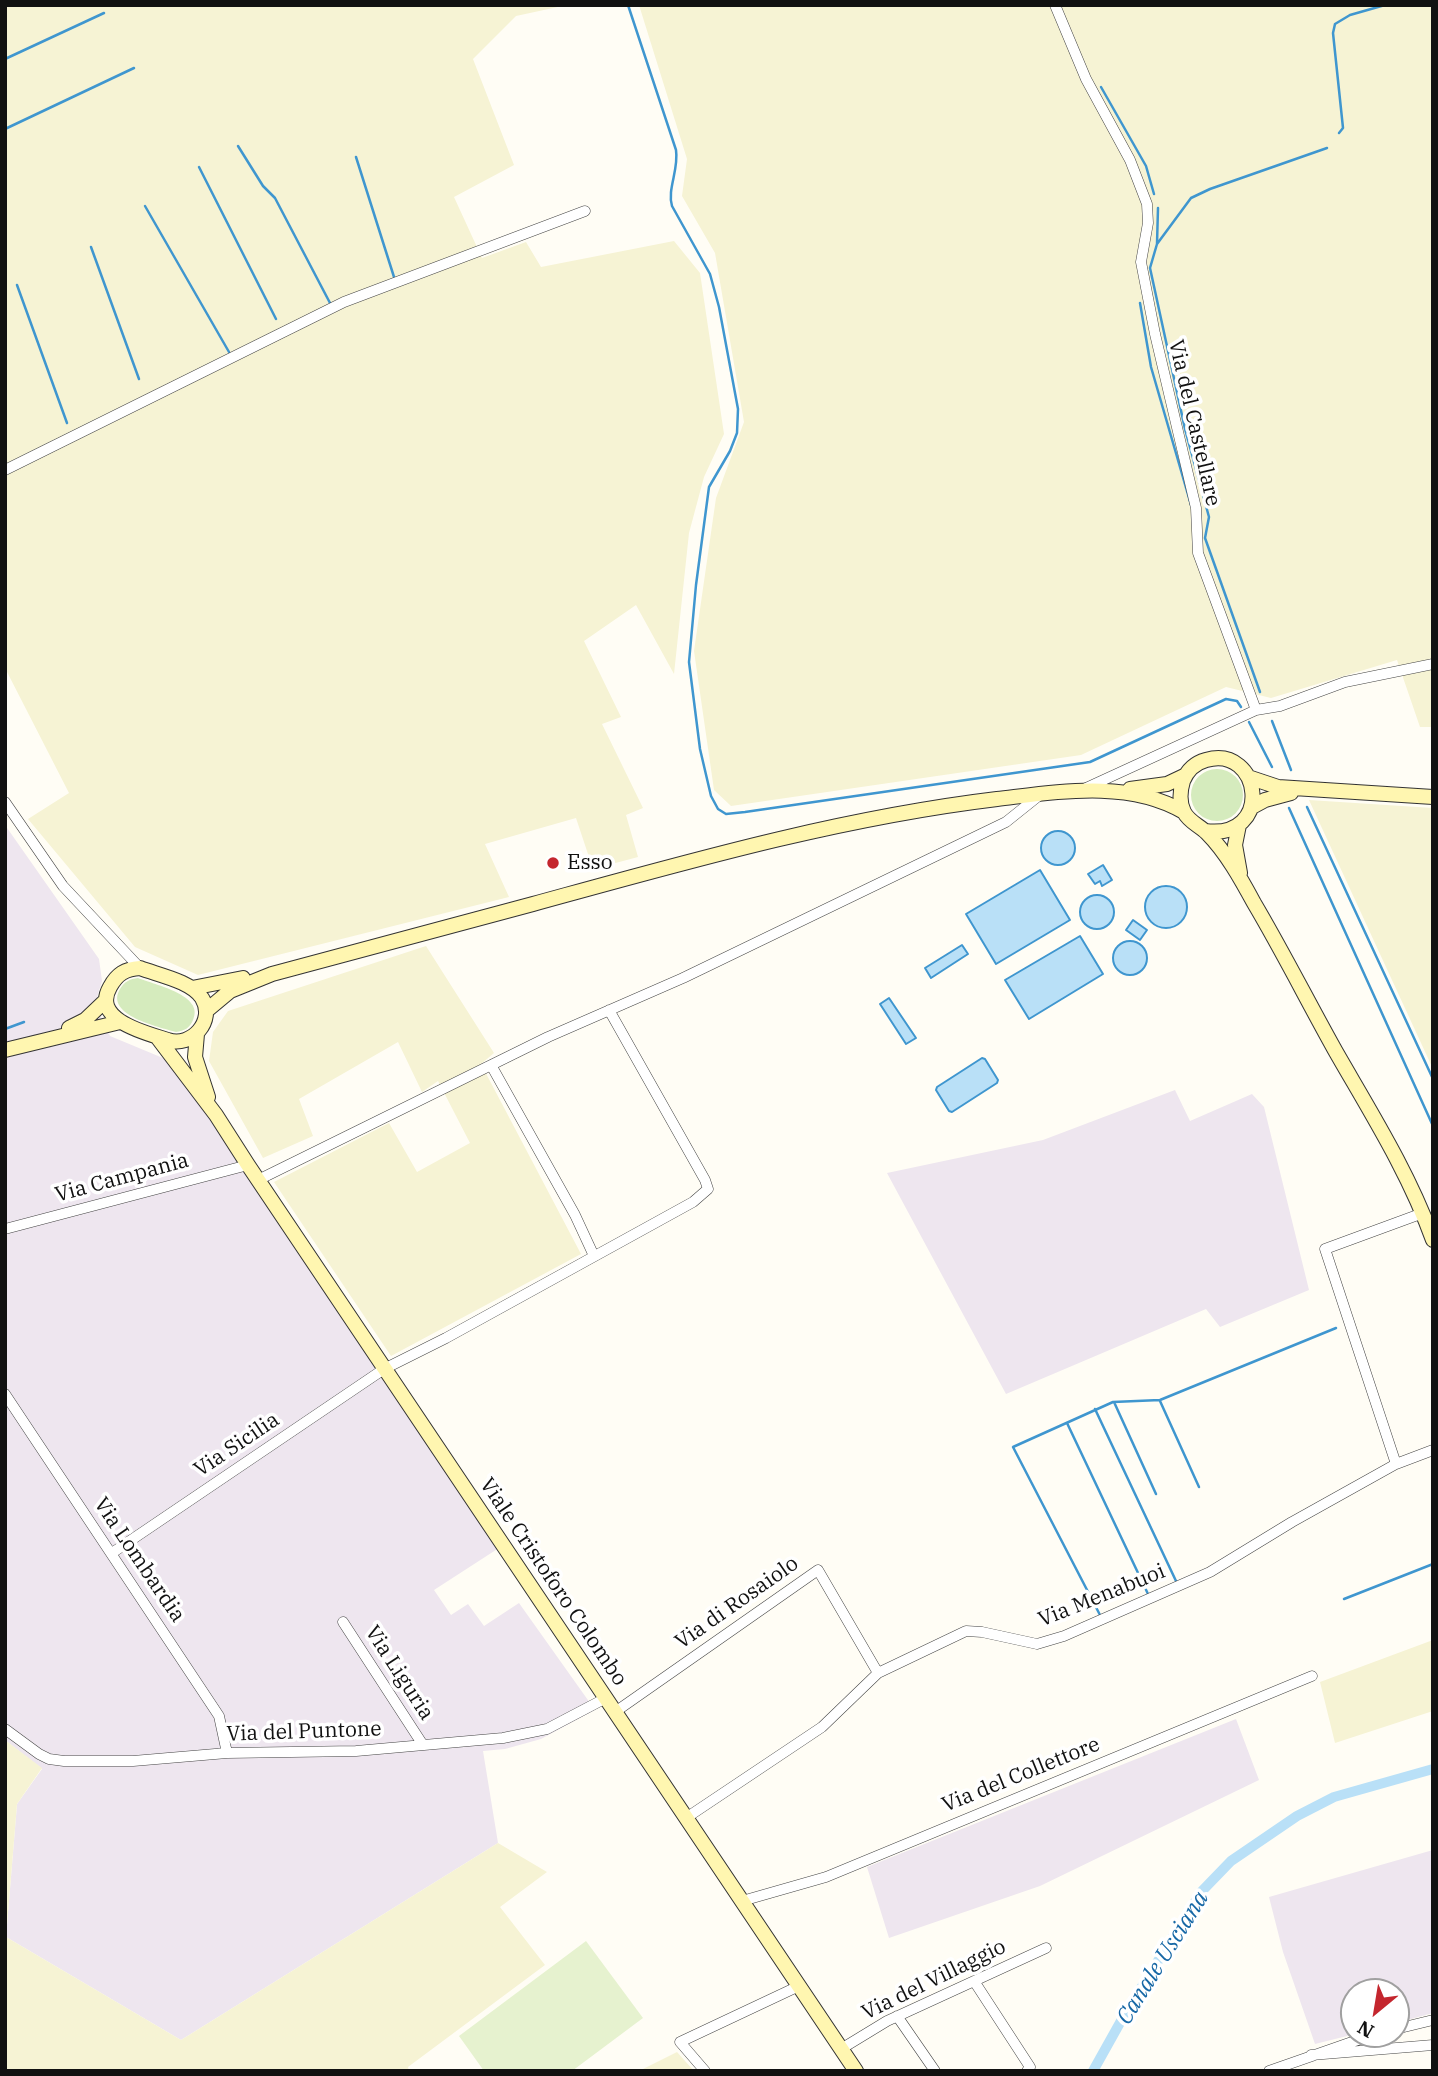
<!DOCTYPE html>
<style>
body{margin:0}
#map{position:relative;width:1438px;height:2076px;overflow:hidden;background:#fffdf5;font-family:"IBM Plex Serif",serif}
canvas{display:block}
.frame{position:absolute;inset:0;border:7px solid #111;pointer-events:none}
.north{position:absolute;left:1340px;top:1978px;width:70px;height:70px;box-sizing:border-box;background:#fff;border:2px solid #a0a0a0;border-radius:50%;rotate:210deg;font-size:19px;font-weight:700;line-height:28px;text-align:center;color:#111}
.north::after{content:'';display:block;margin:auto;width:24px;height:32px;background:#c4262e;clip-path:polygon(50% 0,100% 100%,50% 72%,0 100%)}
</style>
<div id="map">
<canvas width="1438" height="2076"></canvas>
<div class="frame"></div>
<div class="north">N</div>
</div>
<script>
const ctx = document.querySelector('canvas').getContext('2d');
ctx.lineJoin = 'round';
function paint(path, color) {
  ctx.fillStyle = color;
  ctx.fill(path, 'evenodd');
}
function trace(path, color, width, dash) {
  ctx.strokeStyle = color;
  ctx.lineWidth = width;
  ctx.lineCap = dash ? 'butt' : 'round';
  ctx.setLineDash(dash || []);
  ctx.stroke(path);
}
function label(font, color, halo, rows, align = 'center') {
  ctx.font = font + ' "IBM Plex Serif",serif';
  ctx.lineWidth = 7;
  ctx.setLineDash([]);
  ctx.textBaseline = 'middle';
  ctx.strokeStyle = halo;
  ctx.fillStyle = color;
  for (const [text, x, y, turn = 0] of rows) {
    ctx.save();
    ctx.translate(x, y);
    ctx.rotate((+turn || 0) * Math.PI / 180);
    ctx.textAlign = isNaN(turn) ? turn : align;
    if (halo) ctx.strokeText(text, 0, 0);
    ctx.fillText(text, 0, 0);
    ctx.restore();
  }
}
paint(new Path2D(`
 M 5,825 L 99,959 L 102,981 L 95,1004 L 110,1036 L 175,1063 L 502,1546 L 434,1590 L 451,1615 L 468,1604 L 484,1626 L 519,1603 L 595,1710 L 541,1739 L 505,1749 L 483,1751 L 498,1843 L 181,2040 L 6,1937 L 17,1804 L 42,1769 L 5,1740 Z
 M 1175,1090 L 1190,1121 L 1252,1094 L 1264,1107 L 1309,1290 L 1220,1327 L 1206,1309 L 1006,1394 L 887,1173 L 1043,1140 Z
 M 1236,1719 L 1259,1780 L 1040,1886 L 889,1938 L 867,1867 Z
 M 1433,1850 L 1433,2013 L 1396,2023 L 1396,1992 L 1354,1992 L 1355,2034 L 1315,2044 L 1283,1952 L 1269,1897 Z`), '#eee6ef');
paint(new Path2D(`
 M 5,5 L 567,5 L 516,16 L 473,59 L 514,165 L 454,197 L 482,258 L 526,242 L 541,267 L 674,241 L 700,273 L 724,434 L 704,477 L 689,533 L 674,674 L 636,605 L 584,641 L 621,717 L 602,724 L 643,808 L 626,815 L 638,857 L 593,869 L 576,818 L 485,844 L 509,897 L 198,975 L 135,947 L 28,819 L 69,793 L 5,668 Z
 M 639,5 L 1433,5 L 1433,727 L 1420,727 L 1397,660 L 1271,698 L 1226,687 L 1081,755 L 731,806 L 714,790 L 694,651 L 716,498 L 744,422 L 715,253 L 682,196 L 687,159 Z
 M 1309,800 L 1433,808 L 1433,1069 Z
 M 426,946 L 494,1053 L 481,1064 L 581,1254 L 391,1356 L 274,1182 L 389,1123 L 417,1172 L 470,1143 L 438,1081 L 422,1092 L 398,1042 L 299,1099 L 313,1136 L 263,1158 L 209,1061 L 213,1032 L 228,1011 Z
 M 1433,1640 L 1433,1711 L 1335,1743 L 1320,1682 Z
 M 5,1740 L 42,1768 L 17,1804 L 6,1937 L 181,2040 L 498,1843 L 547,1872 L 500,1907 L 545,1965 L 408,2067 L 409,2071 L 5,2071 Z
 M 677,2052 L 694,2071 L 639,2071 Z`), '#f6f3d4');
paint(new Path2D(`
 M1191 795a26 26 0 1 1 52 0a26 26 0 1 1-52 0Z
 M 138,978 C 155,985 205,995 193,1020 C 190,1028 184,1031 176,1032 C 159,1027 104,1015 120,989 C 125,981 130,979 138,978 Z`), '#d5ebbd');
paint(new Path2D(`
 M 586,1941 L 643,2018 L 572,2071 L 484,2071 L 459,2036 Z`), '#e6f2cf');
const water = new Path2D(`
 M1041 848a17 17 0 1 1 34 0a17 17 0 1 1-34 0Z
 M 1103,865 L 1112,880 L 1102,886 L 1100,881 L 1095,884 L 1088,874 Z
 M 1040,870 L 1070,920 L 996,964 L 966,914 Z
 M1145 907a21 21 0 1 1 42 0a21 21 0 1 1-42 0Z
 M1080 912a17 17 0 1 1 34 0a17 17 0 1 1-34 0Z
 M 1133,920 L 1147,930 L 1140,940 L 1126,930 Z
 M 1080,936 L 1103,974 L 1029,1019 L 1005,980 Z
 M1113 958a17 17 0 1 1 34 0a17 17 0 1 1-34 0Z
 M 962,945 L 968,954 L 931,978 L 925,968 Z
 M 889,998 L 916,1038 L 906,1044 L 880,1004 Z
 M 982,1058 L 985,1059 L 998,1080 L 997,1083 L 952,1112 L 949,1111 L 936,1090 L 937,1087 Z`);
paint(water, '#b9e0f7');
trace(water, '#3f96cf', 2);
trace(new Path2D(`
 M 628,5 L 676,150 C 679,170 667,189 672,206 L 710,274 L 719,307 L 738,409 L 737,433 L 730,451 L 709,487 L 696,585 L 689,662 L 700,749 L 711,796 L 718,809 L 726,814 L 745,812 L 1090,762 L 1226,699 L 1237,701 L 1241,707
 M 5,59 L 104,13
 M 1101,87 L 1146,166 L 1154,194
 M 5,129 L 134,68
 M 1339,133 L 1343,128 L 1333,33 L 1335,24 L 1350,15 L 1385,5
 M 238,146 L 263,186 L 275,198 L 330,303
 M 356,157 L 394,277
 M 199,167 L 276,319
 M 145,206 L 229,352
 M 1158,208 L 1157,244 L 1150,268 L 1185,429 L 1209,517 L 1205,538 L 1260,692
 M 1157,244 L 1191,198 L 1210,189 L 1327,148
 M 91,247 L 139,379
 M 17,285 L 67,423
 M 1140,303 L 1151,367 L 1191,505
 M 1272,721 L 1291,770
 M 1249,722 L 1272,767
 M 1307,807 L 1433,1079
 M 1289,808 L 1433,1126
 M 5,1029 L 24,1022
 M 1160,1401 L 1199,1487
 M 1114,1402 L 1156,1494
 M 1095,1409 L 1176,1581
 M 1067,1423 L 1148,1594
 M 1344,1599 L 1433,1564
 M 1100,1615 L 1013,1447 L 1113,1402 L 1160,1400 L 1336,1328`), '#3f96cf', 2.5);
trace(new Path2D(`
 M 1093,2071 L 1126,2012 L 1202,1891 L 1231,1861 L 1297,1816 L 1334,1797 L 1433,1769`), '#b9e0f7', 10);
const street = new Path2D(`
 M 1055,5 L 1086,79 L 1130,160 L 1147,204 L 1148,223 L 1141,262 L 1155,334 L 1196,508 L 1198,553 L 1256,710
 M 5,470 L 344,302 L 585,211
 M 1086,788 L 1256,710 L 1280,706 L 1345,682 L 1433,664
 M 5,802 L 63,886 L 140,968
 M 491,1065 L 575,1215 L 594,1256
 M 258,1180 L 548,1037 L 683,978 L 1006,822 L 1041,794
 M 5,1229 L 248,1165
 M 5,1394 L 219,1716 L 227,1753
 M 1396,1464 L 1325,1249 L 1423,1213
 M 112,1553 L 384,1369 L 446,1338 L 693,1202 L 708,1189 L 705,1180 L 609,1010
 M 343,1622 L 423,1745
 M 615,1712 L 818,1570 L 878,1673
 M 5,1729 L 39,1754 L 49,1759 L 64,1761 L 133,1761 L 227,1753 L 356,1751 L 503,1738 L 547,1729 L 606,1698
 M 686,1818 L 822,1727 L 878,1673 L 966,1631 L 982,1632 L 1037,1644 L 1064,1636 L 1210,1572 L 1292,1522 L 1396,1464 L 1433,1450
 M 742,1901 L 826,1877 L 1312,1676
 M 974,1981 L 1030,2067 L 1027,2071
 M 897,2016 L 935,2071
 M 1396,2029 L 1433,2020
 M 841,2049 L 887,2021 L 1046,1948
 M 1311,2055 L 1433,2045
 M 705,2071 L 680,2042 L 799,1986
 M 1269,2071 L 1375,2034`);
const secondary = new Path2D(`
 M 1248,777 L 1278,787 L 1433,797
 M 1130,789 L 1167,784 L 1186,775
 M 1252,807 L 1265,800 L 1291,793
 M 1239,825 L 1235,845 L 1240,873
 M 1205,831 C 1275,840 1261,744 1206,760 C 1195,763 1187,771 1183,781 C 1180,791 1179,802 1184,812 C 1189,822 1199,825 1207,833 C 1226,852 1241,879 1254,903 C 1283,952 1308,1002 1336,1052 C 1371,1113 1409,1173 1433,1240
 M 140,968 C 158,975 191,981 202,998 C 216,1021 191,1048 168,1040 C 146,1033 91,1020 110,987 C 117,974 125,969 140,968 Z
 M 192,988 L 243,978
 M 206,1011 L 230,991 L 272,974 C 359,951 446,928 533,904 C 686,862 839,818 997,799 C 1057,792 1128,779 1184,812
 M 69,1028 L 85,1020 L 106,1000
 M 197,1034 L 195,1057 L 208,1097
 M 157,1037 L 216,1115 L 248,1165 L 856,2071
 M 5,1050 L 120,1022`);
trace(street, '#444', 11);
trace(secondary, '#333', 16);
trace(street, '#fff', 10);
trace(secondary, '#fff6b0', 14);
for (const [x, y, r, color] of [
 [553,863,7,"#c4262e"]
]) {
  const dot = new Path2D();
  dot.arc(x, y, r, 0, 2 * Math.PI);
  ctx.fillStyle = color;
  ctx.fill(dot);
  trace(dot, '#fff', 2.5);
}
label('21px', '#111', '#fff', [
 ["Via del Castellare",1194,423,77],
 ["Via Campania",122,1178,-15],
 ["Via Sicilia",237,1445,-34],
 ["Via Lombardia",139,1560,56],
 ["Viale Cristoforo Colombo",553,1582,56],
 ["Via Menabuoi",1102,1596,-22],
 ["Via di Rosaiolo",737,1603,-35],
 ["Via Liguria",399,1673,57],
 ["Via del Puntone",304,1732,-2],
 ["Via del Collettore",1021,1775,-22],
 ["Via del Villaggio",934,1980,-26]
]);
label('21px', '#111', '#fff', [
 ["Esso",567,863]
], 'left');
label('italic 23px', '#1768a6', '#fff', [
 ["Canale Usciana",1163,1958,-58]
]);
</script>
